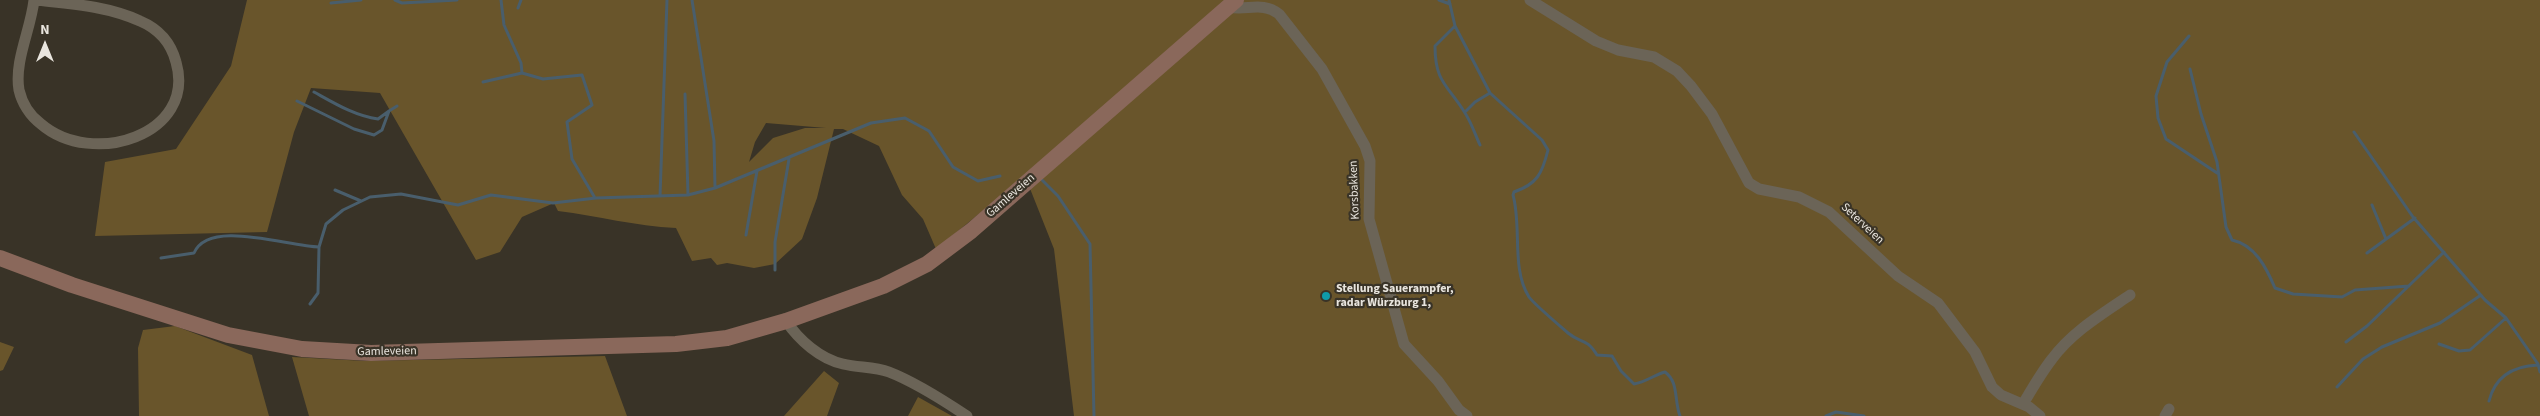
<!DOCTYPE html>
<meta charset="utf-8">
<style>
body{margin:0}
#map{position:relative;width:2540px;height:416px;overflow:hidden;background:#393327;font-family:"Source Sans 3",sans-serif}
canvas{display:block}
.north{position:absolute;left:20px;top:20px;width:50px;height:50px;-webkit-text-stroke:4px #393327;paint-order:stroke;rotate:0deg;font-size:14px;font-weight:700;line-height:20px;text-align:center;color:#e9e5de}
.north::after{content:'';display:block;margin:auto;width:18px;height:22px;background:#e9e5de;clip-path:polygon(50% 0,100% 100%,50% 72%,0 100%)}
</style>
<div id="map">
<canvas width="2540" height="416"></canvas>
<div class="north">N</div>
</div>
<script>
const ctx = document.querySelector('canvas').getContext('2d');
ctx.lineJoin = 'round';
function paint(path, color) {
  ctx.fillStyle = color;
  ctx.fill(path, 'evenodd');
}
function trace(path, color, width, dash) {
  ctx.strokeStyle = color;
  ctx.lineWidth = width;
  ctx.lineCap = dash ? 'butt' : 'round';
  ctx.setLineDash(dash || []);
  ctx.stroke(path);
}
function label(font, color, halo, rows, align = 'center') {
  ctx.font = font + ' "Source Sans 3",sans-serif';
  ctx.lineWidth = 4.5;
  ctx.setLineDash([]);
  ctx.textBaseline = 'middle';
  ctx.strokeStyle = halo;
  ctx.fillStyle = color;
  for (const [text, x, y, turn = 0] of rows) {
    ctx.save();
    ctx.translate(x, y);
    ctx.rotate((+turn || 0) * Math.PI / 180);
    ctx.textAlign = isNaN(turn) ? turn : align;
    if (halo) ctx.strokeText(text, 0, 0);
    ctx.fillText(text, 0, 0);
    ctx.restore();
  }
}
paint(new Path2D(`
 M 247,0 L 2540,0 L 2540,416 L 1074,416 L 1054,249 L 1025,176 L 936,249 L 923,219 L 902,195 L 879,146 L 843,129 L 834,129 L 817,198 L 802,239 L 775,264 L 754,268 L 727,263 L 717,265 L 711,258 L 692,261 L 676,228 C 635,226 598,216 558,211 L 554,203 L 522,217 L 500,252 L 476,260 L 380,93 L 311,88 L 294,132 L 267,232 L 95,236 L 105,162 L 176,149 L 231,66 ZM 766,123 L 826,128 L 805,128 L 773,138 L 749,162 L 755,142 Z
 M 175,326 L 252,355 L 269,416 L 139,416 L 138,348 L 143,330 Z
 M 0,342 L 14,347 L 3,370 L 0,371 Z
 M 605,356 L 627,416 L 309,416 L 292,357 L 365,361 Z
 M 824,371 L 839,383 L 827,416 L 784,416 Z
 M 918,397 L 952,416 L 908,416 Z`), '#69552b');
trace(new Path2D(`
 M 395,0 L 402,3 L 457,0
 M 501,0 L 504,25 L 521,63 L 522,73
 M 692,0 L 714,141 L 715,188
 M 1439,0 L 1450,4
 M 1449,0 L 1455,26 L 1490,93 L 1542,140 L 1548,150 C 1542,174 1537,184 1514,192 L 1513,195 C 1522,227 1511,269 1529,297 C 1534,304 1560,326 1568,333 C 1581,344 1586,337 1597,355 L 1612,356 L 1621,371 L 1634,384 C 1646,382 1654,375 1665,372 C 1679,382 1674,401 1680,416
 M 331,3 L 361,0
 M 518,8 L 521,0
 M 1455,26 L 1435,46 C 1435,83 1448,85 1465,113 C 1471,122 1475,134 1480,145
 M 2189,36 L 2167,62 L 2156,96 L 2158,118 L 2166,139 L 2217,173
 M 2190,69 L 2201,114 L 2217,162 L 2226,227 L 2232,240 C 2255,245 2266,267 2275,288 L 2293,294 L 2342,297 L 2355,290 L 2409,286
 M 483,82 L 522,73 L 543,79 L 582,75 L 592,105 L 567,122 L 572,159 L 595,198
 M 314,92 C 334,103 355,116 378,119 L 389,111
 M 685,94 L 688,195
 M 297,101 L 354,129 L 374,135 L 382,130 L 389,111 L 397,106
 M 1465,112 L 1475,102 L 1490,93
 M 2354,132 L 2413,217 L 2485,300 L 2506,318 L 2538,364 L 2540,372
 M 1040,178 L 1058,196 L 1090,244 L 1094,416
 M 335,190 L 361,201
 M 660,196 L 667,0
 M 2372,205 L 2386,239
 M 746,235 L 757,171
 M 2367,253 L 2415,218
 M 161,258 L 194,253 C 209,218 289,247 319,247
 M 775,270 L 775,242 L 789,159
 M 310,304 L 318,293 L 319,247 L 326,224 L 343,210 L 370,197 L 401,194 L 458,205 L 491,195 L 553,203 L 596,198 L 688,195 L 715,188 L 871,123 L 905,118 L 929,131 L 953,167 L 978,181 L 1000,176
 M 2346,342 L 2367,326 L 2444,252
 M 2439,344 L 2459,351 L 2470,350 L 2506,318
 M 2337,387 L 2363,359 L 2382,347 L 2440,323 L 2481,295
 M 2489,401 C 2495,377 2513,366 2538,365
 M 1826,416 L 1836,412 L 1864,416`), '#495e6c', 3);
trace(new Path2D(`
 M 34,0 C 31,29 14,61 19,90 C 22,103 30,116 41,124 C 92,168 197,135 176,62 C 171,43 159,29 140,21 C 107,6 72,4 36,0
 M 1530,0 L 1596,41 L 1618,50 L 1654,57 L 1677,71 L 1691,86 L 1712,114 L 1749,183 L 1759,189 L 1799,197 L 1829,212 L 1898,276 L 1938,303 L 1975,352 L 1992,387 L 2001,395 L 2029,407 L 2040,416
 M 1228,7 C 1247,11 1262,1 1279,14 L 1322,69 L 1365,146 L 1370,161 L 1369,219 L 1404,344 L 1438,381 L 1459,410 L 1467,416
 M 786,321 C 799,340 820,359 843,364 C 859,368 874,366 889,372 C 915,382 943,400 967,416
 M 2023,404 C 2032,389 2041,373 2052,359 C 2072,332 2102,314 2130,295
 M 2165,416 L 2169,409`), '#6b6457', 11);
trace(new Path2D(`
 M 0,258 L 72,285 L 228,335 L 302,349 L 371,353 L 676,344 L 727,338 L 786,321 L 883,286 L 927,264 L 971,231 L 1236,0`), '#8a685b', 16);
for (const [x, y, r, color] of [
 [1326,296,5,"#0f9aa8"]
]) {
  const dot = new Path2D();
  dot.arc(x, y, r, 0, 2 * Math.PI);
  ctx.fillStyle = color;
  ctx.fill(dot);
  trace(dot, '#393327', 2);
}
label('12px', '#e9e5de', '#393327', [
 ["Korsbakken",1355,190,-92],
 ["Gamleveien",1011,196,-41],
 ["Seterveien",1862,224,43],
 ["Gamleveien",387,352,-1]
]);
label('bold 12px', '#e9e5de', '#393327', [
 ["Stellung Sauerampfer,",1336,289],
 ["radar Würzburg 1,",1336,303]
], 'left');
</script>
